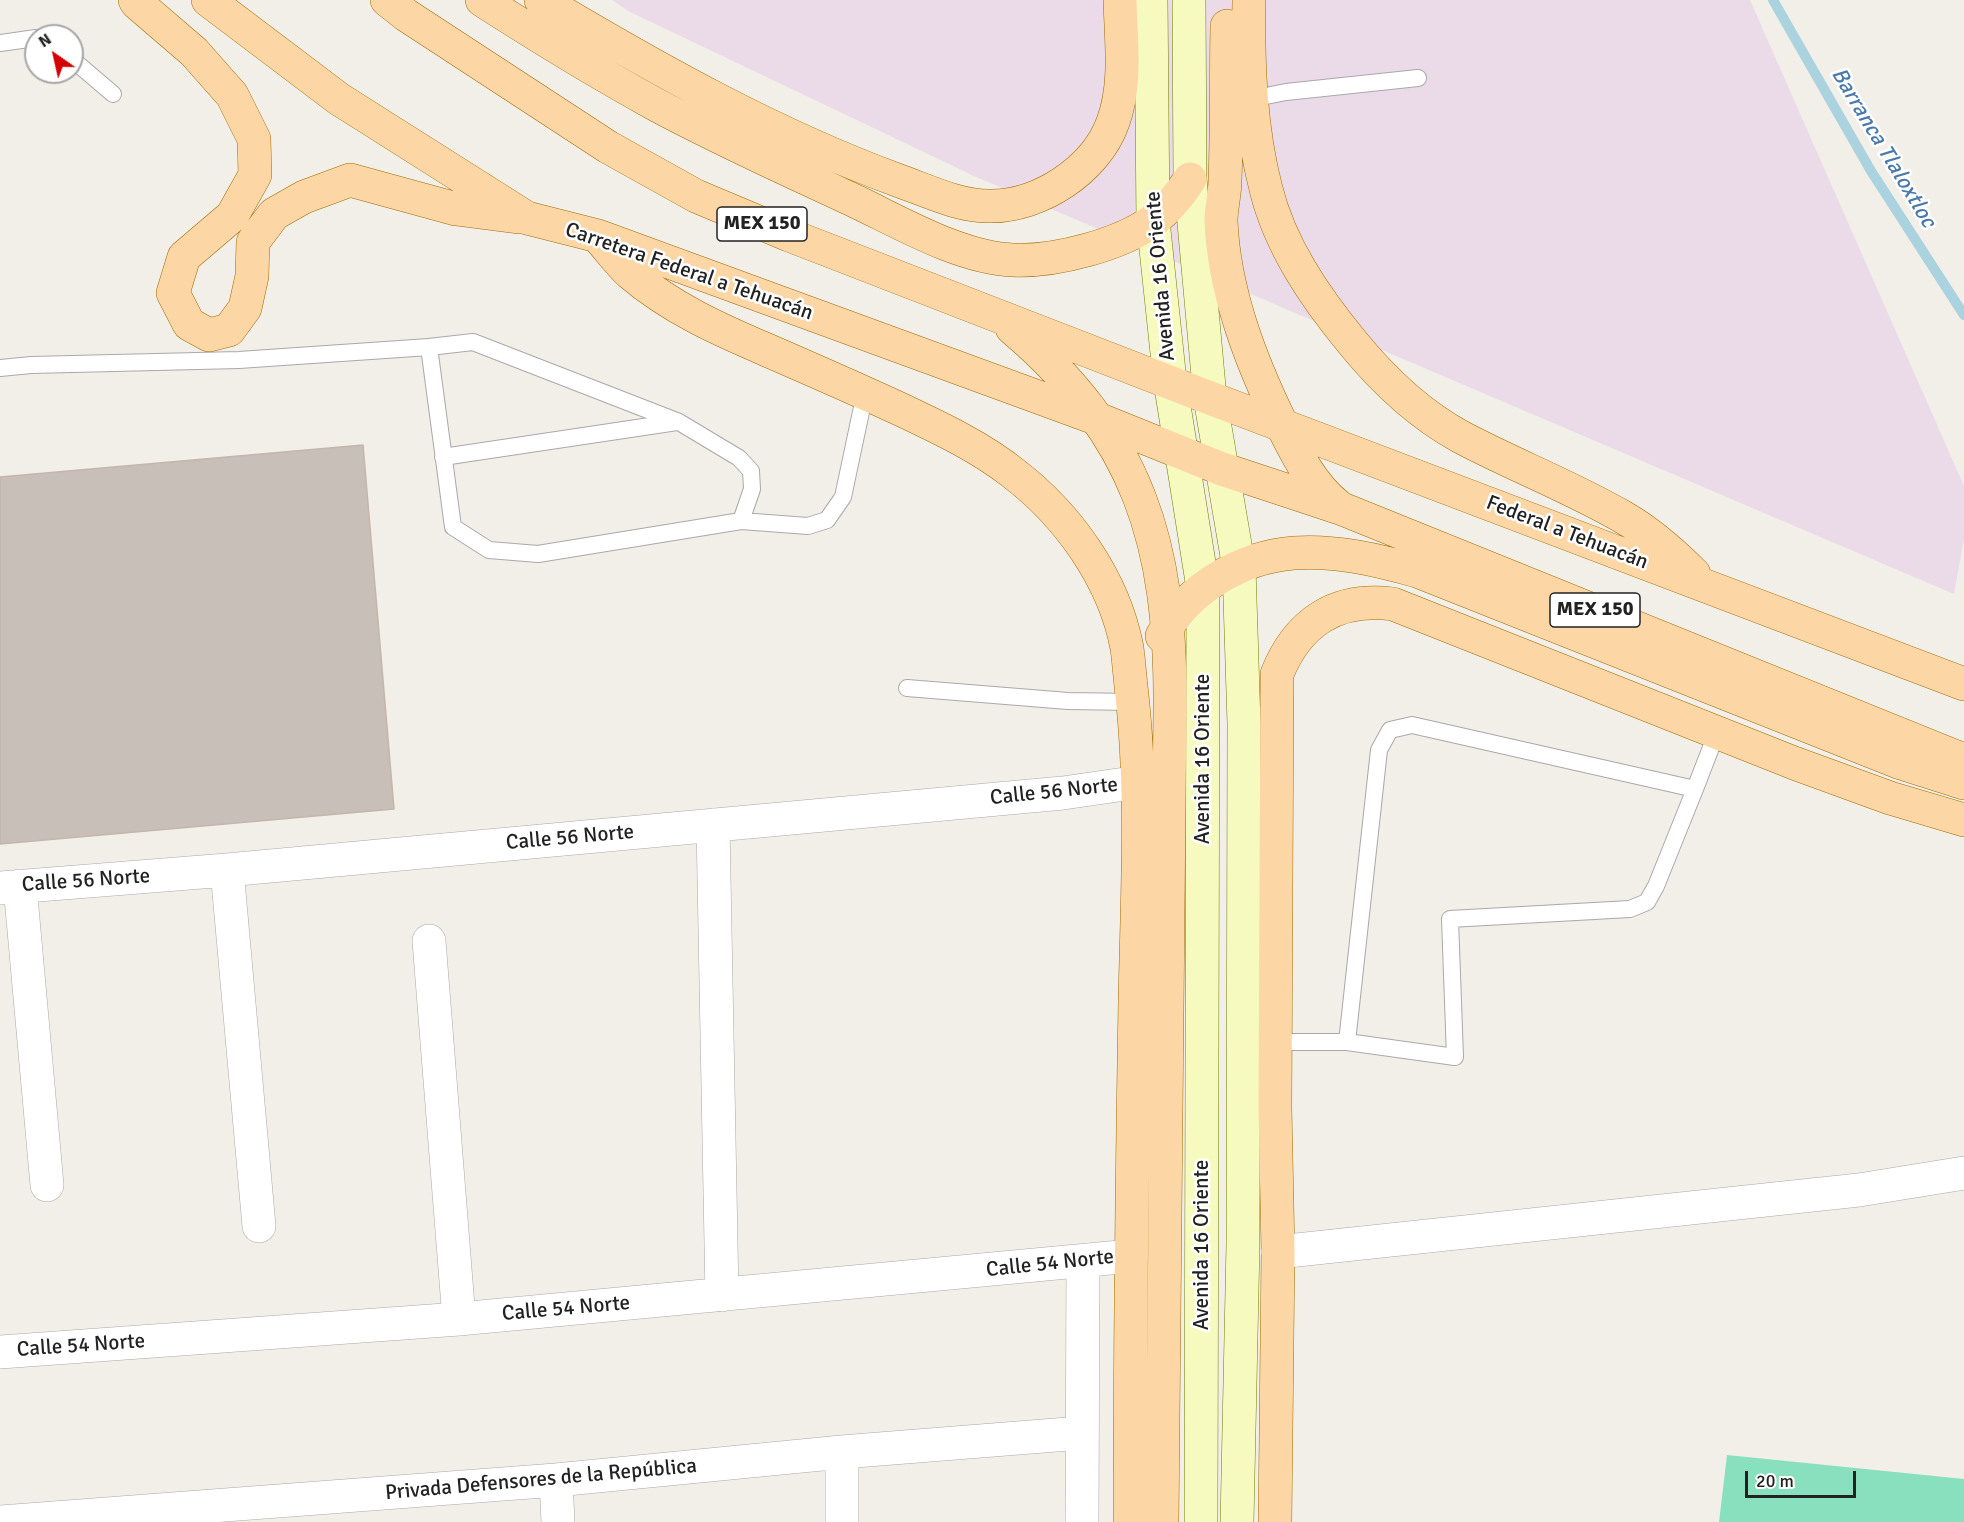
<!DOCTYPE html>
<meta charset="utf-8">
<style>
body{margin:0}
#map{position:relative;width:1964px;height:1522px;overflow:hidden;background:#f2efe9;font-family:Signika,sans-serif}
canvas{display:block}
.north{position:absolute;left:24px;top:24px;width:60px;height:60px;box-sizing:border-box;background:#fff;border:2px solid #a7a7a7;border-radius:50%;rotate:326deg;font-size:16px;font-weight:700;line-height:24px;text-align:center;color:#222}
.north::after{content:'';display:block;margin:auto;width:21px;height:27px;background:#d40000;clip-path:polygon(50% 0,100% 100%,50% 72%,0 100%)}
.scale{position:absolute;left:1745px;top:1471px;width:111px;height:27px;box-sizing:border-box;border:3px solid #222;border-top:0;padding-left:8px;font-size:18px;line-height:21px;white-space:nowrap;color:#222;-webkit-text-stroke:4px #fff;paint-order:stroke}
</style>
<div id="map">
<canvas width="1964" height="1522"></canvas>
<div class="north">N</div>
<div class="scale">20 m</div>
</div>
<script>
const ctx = document.querySelector('canvas').getContext('2d');
ctx.lineJoin = 'round';
function paint(path, color) {
  ctx.fillStyle = color;
  ctx.fill(path, 'evenodd');
}
function trace(path, color, width, dash) {
  ctx.strokeStyle = color;
  ctx.lineWidth = width;
  ctx.lineCap = dash ? 'butt' : 'round';
  ctx.setLineDash(dash || []);
  ctx.stroke(path);
}
function label(font, color, halo, rows, align = 'center') {
  ctx.font = font + ' Signika,sans-serif';
  ctx.lineWidth = 5;
  ctx.setLineDash([]);
  ctx.textBaseline = 'middle';
  ctx.strokeStyle = halo;
  ctx.fillStyle = color;
  for (const [text, x, y, turn = 0] of rows) {
    ctx.save();
    ctx.translate(x, y);
    ctx.rotate((+turn || 0) * Math.PI / 180);
    ctx.textAlign = isNaN(turn) ? turn : align;
    if (halo) ctx.strokeText(text, 0, 0);
    ctx.fillText(text, 0, 0);
    ctx.restore();
  }
}
paint(new Path2D(`
 M 612,0 L 1750,0 L 1964,486 L 1964,539 L 1954,594 L 974,176 L 628,11 Z`), '#ebdbe8');
paint(new Path2D(`
 M 1727,1455 L 1964,1479 L 1964,1522 L 1719,1522 Z`), '#88e0be');
trace(new Path2D(`
 M 1773,0 L 1871,171 L 1964,315`), '#aad3df', 10);
const building = new Path2D(`
 M 363,445 L 394,809 L 0,844 L 0,477 Z`);
paint(building, '#c7bfb8');
trace(building, '#c4b6ab', 1.5);
const service = new Path2D(`
 M 0,43 L 36,38
 M 72,59 L 113,94
 M 1251,99 L 1286,92 L 1418,78
 M 429,347 L 453,527 L 489,550 L 538,554 L 741,521 L 808,526 L 827,520 L 843,497 L 865,393
 M 0,368 L 31,365 L 239,360 L 429,347 L 473,342 L 679,422 L 739,458 L 751,471 L 752,489 L 741,521
 M 443,457 L 677,422
 M 907,688 L 1068,701 L 1133,702
 M 1695,789 L 1717,732
 M 1276,1042 L 1347,1042 L 1455,1057 L 1450,919 L 1630,909 L 1647,902 L 1656,886 L 1695,789 L 1412,725 L 1390,730 L 1379,750 L 1347,1042`);
const minor = new Path2D(`
 M 713,825 L 722,1295
 M 227,870 L 259,1226
 M 20,886 L 47,1185
 M 0,888 L 227,870 L 1063,793 L 1139,782
 M 429,941 L 459,1319
 M 1278,1252 L 1859,1190 L 1964,1173
 M 0,1352 L 459,1319 L 1131,1256
 M 556,1480 L 558,1522
 M 0,1522 L 556,1480 L 842,1452 L 1081,1433
 M 842,1522 L 842,1452
 M 1082,1522 L 1083,1261`);
const secondary = new Path2D(`
 M 1151,0 L 1153,221 L 1170,381 L 1203,588 L 1201,1522
 M 1189,0 L 1190,179 L 1210,398 L 1239,568 L 1244,724 L 1243,1244 L 1237,1522`);
const primary = new Path2D(`
 M 135,0 L 137,3 L 194,52 L 232,95 L 254,139 L 255,175 L 232,216 L 184,257 L 173,293 L 189,324 L 209,335 L 229,330 L 245,308 L 252,276 L 253,242 L 274,214 L 304,197 L 350,180 L 456,209 L 518,217
 M 208,0 L 339,99 L 527,218 L 598,236 L 1098,419 L 1222,469 L 1340,508 L 1964,760
 M 387,0 L 406,15 L 608,147 L 696,196 L 789,235 L 1210,398 L 1964,684
 M 482,0 C 538,36 595,71 653,103 C 719,139 789,170 857,202 C 903,224 961,258 1013,260 C 1054,262 1121,245 1154,220 C 1169,208 1180,195 1190,179
 M 541,0 C 655,68 772,134 897,180 C 926,190 957,206 989,206 C 1039,207 1096,170 1113,122 C 1127,84 1121,40 1120,0
 M 1249,0 C 1248,63 1250,128 1266,189 C 1280,246 1315,297 1352,342 C 1383,380 1417,413 1461,437 C 1514,465 1571,487 1623,517 C 1649,532 1673,553 1694,574
 M 1227,26 C 1226,77 1227,129 1225,180 C 1225,194 1221,208 1221,221 C 1224,291 1250,359 1280,421 C 1295,451 1311,485 1338,506
 M 599,238 C 609,249 619,263 630,273 C 671,308 718,329 767,350 C 813,370 859,390 904,411 C 942,429 980,447 1013,473 C 1068,515 1114,579 1127,648 C 1129,663 1130,679 1132,695 C 1143,797 1137,900 1135,1002 C 1132,1175 1130,1349 1130,1522
 M 1012,328 C 1139,436 1171,543 1170,706 L 1162,1522
 M 1162,636 C 1187,589 1241,557 1294,553 C 1336,550 1378,560 1417,571 L 1898,762 L 1964,783
 M 1275,1522 L 1278,1252 L 1275,1107 L 1277,674 C 1298,622 1336,597 1393,604 L 1794,763 L 1890,798 L 1964,820`);
trace(service, '#a9a9a9', 18);
trace(minor, '#a9a9a9', 34);
trace(secondary, '#707d05', 34);
trace(primary, '#a06b00', 34);
trace(service, '#fff', 16);
trace(minor, '#fff', 33);
trace(secondary, '#f7fabf', 33);
trace(primary, '#fcd6a4', 33);
for (const [x, y, w] of [
 [762,224,90],
 [1595,610,90]
]) {
  const box = new Path2D();
  box.roundRect(x - w / 2, y - 17, w, 34, 4.5);
  ctx.fillStyle = '#fff';
  ctx.fill(box);
  trace(box, '#222', 1.5);
}
label('bold 20px', '#222', null, [
 ["MEX 150",762,224],
 ["MEX 150",1595,610]
]);
label('21px', '#222', '#fff', [
 ["Carretera Federal a Tehuacán",689,272,19],
 ["Avenida 16 Oriente",1161,276,-95],
 ["Federal a Tehuacán",1567,533,21],
 ["Avenida 16 Oriente",1203,759,-90],
 ["Calle 56 Norte",1054,792,-6],
 ["Calle 56 Norte",570,838,-5],
 ["Calle 56 Norte",86,881,-4],
 ["Avenida 16 Oriente",1202,1245,-90],
 ["Calle 54 Norte",1050,1264,-6],
 ["Calle 54 Norte",566,1309,-5],
 ["Calle 54 Norte",81,1346,-4],
 ["Privada Defensores de la República",541,1480,-5]
]);
label('italic 22px', '#4a7aab', '#fff', [
 ["Barranca Tlaloxtloc",1883,148,59]
]);
</script>
